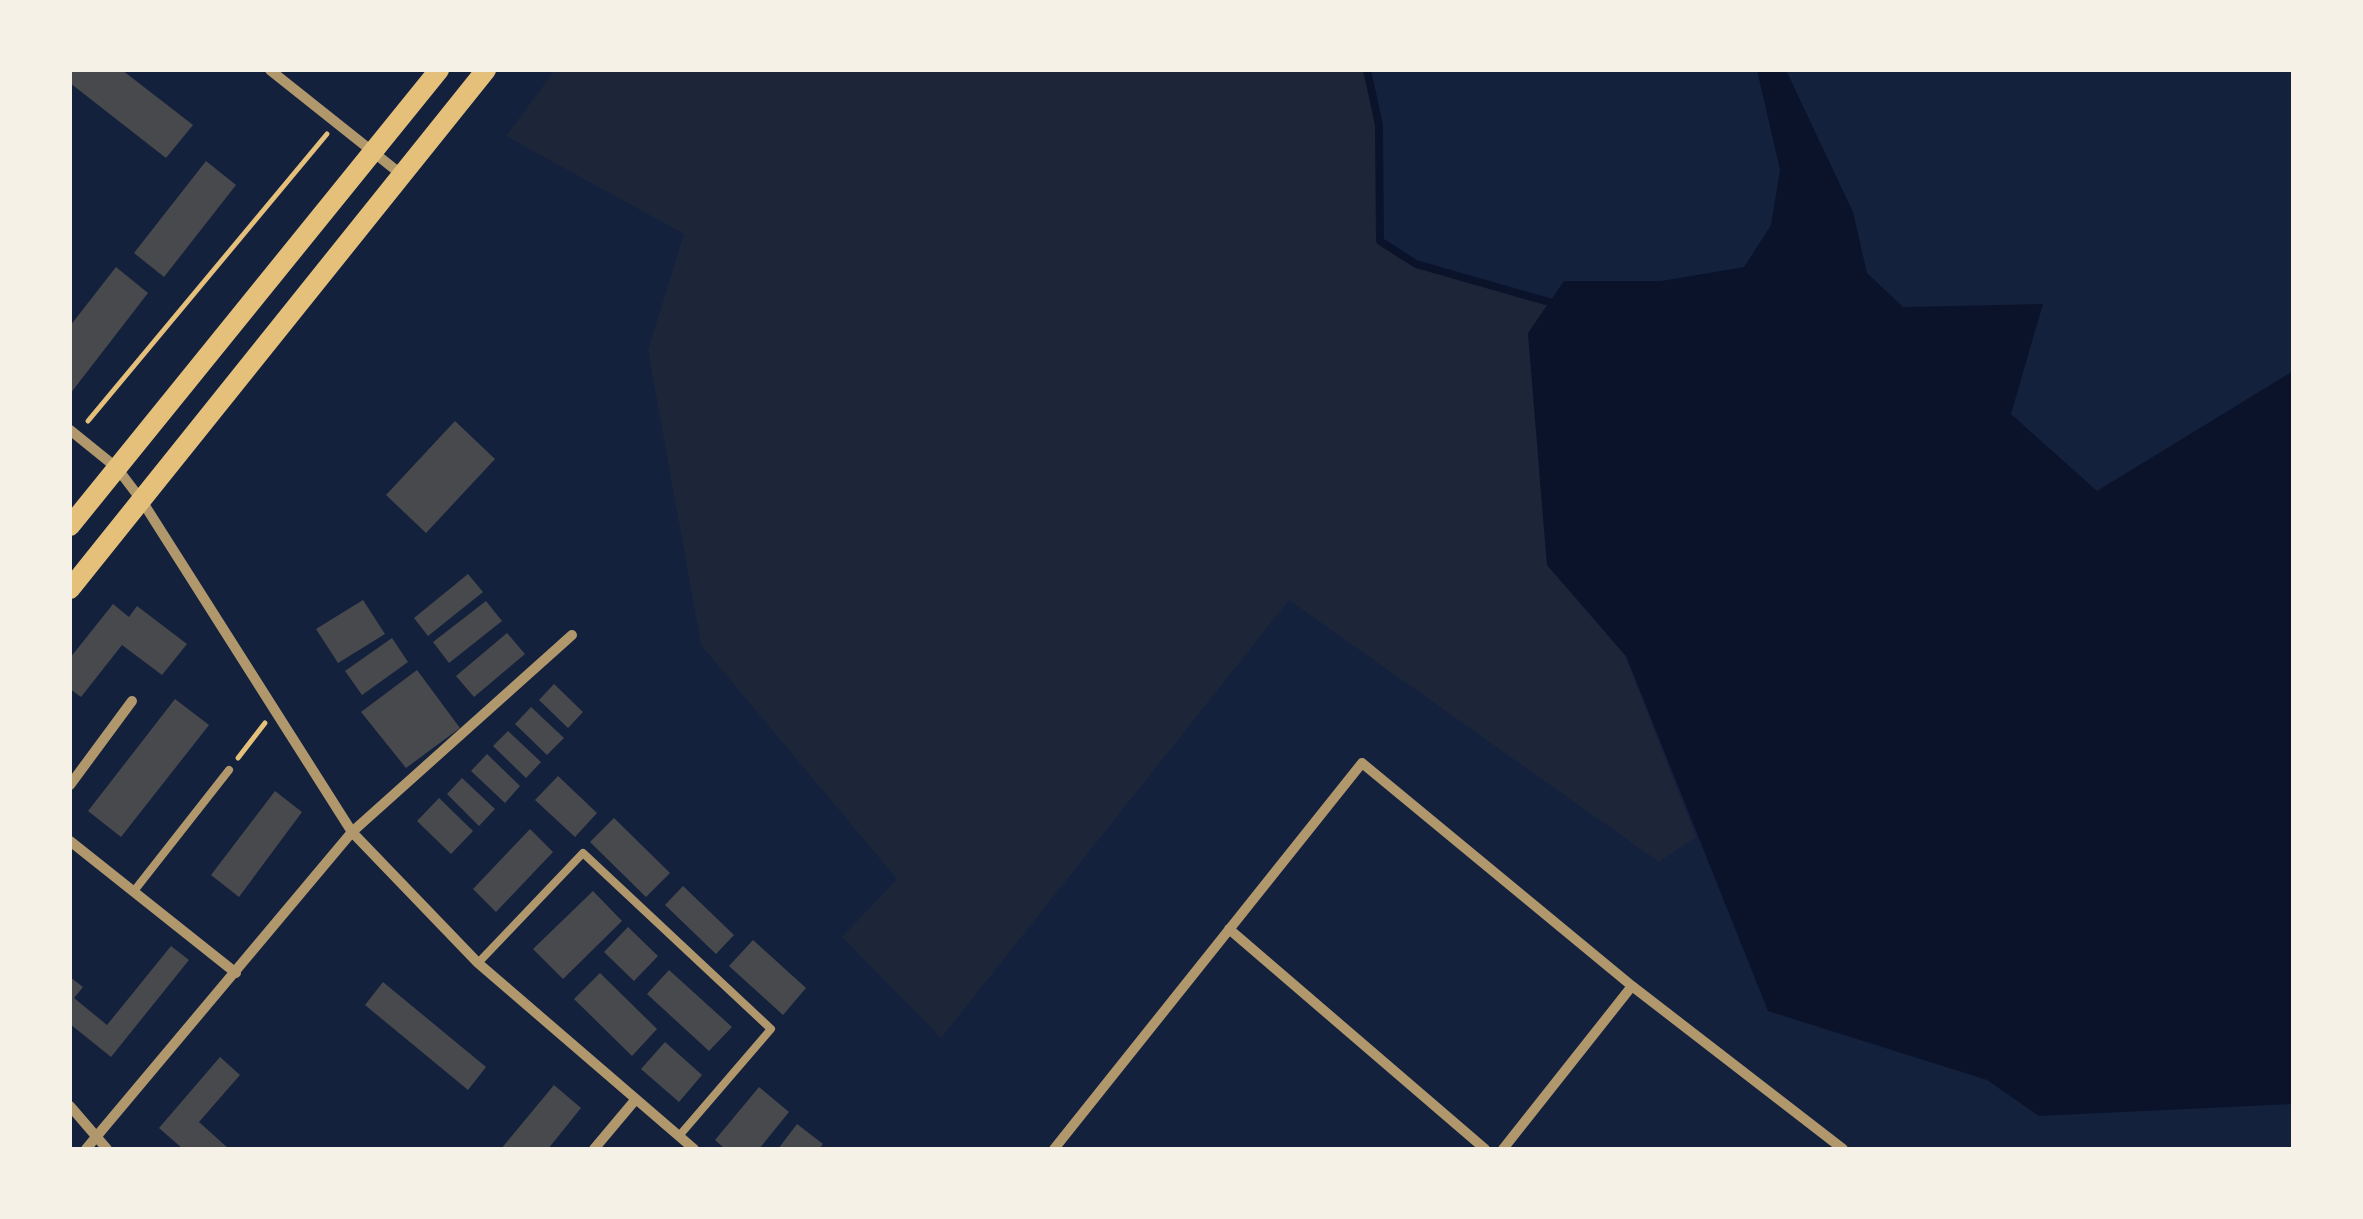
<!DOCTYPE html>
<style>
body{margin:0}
#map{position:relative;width:2363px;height:1219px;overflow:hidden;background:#14213d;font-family:"DM Sans",sans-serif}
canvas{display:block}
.frame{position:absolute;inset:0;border:72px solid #f6f1e7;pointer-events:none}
</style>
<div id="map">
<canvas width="2363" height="1219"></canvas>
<div class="frame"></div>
</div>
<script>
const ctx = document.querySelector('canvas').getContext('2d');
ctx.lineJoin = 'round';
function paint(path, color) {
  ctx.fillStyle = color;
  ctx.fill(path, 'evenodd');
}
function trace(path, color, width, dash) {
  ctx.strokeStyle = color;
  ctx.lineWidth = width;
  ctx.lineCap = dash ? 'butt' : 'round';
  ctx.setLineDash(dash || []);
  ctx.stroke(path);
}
paint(new Path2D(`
 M 555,70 L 1367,70 L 1379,125 L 1380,241 L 1416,264 L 1549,302 L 1528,334 L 1547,565 L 1625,656 L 1696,837 L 1659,862 L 1289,600 L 941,1038 L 842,937 L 897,879 L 701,645 L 648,350 L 684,234 L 506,136 Z`), '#1d2539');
paint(new Path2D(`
 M 1757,70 L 1786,70 L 1853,212 L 1867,273 L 1903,307 L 2043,304 L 2011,414 L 2097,491 L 2293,371 L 2293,1104 L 2039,1116 L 1987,1080 L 1768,1011 L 1626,656 L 1547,565 L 1528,333 L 1564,281 L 1661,281 L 1744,267 L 1771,225 L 1780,170 Z`), '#0b132b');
trace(new Path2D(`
 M 1367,70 L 1379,125 L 1380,241 L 1416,264 L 1549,302`), '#0b132b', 8);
paint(new Path2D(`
 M 70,70 L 122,70 L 193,125 L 166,158 L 70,83 Z
 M 206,161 L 236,185 L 164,277 L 134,253 Z
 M 116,267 L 148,293 L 70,394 L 70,326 Z
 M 455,421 L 495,459 L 426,533 L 386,495 Z
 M 468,574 L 483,592 L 428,636 L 414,618 Z
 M 363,600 L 385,634 L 338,663 L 316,629 Z
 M 486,601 L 502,621 L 449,663 L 433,642 Z
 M 113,604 L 129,617 L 137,606 L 187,644 L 162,675 L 122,645 L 81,697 L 70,689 L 70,658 Z
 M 507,633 L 525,654 L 474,697 L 456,676 Z
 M 392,638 L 408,662 L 362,695 L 345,671 Z
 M 417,670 L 460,728 L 406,768 L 361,712 Z
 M 554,684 L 583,712 L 568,728 L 539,700 Z
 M 175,699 L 209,725 L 121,837 L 88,811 Z
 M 531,707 L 564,738 L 547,755 L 515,724 Z
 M 508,731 L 541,762 L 526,778 L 493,746 Z
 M 487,754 L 520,786 L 505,803 L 471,771 Z
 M 558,776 L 597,813 L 575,837 L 535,800 Z
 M 462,778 L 495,809 L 479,826 L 447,794 Z
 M 275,791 L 302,812 L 239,897 L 211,875 Z
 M 439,798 L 473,831 L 451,854 L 417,821 Z
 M 614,818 L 670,873 L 646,897 L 590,842 Z
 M 530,829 L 553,852 L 496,912 L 473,889 Z
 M 683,886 L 734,935 L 716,954 L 665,905 Z
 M 593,891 L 622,921 L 563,979 L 533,949 Z
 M 628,927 L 658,956 L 634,981 L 604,952 Z
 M 753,940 L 806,988 L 783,1015 L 729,966 Z
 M 171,946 L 189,960 L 111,1057 L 70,1024 L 70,977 L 83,987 L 74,998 L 107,1025 Z
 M 669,970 L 732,1027 L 709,1051 L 647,994 Z
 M 600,973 L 657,1029 L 632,1056 L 574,999 Z
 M 383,982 L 486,1067 L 468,1090 L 365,1005 Z
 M 665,1042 L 702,1075 L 679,1102 L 641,1069 Z
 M 220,1057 L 240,1075 L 199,1122 L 229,1149 L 183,1149 L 159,1128 Z
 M 554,1085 L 581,1108 L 548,1149 L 501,1149 Z
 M 759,1087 L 789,1112 L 759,1149 L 725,1149 L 715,1140 Z
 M 797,1124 L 823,1144 L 819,1149 L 778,1149 Z`), '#48494c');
trace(new Path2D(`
 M 88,421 L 327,134
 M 238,758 L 265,723`), '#e5c07b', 5);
trace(new Path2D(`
 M 134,891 L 229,770
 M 478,963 L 583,853 L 771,1029 L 679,1136`), '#b1986c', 8);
trace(new Path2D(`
 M 270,70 L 402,175
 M 70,430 L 117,468 L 142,501 L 352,832 L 478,963 L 694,1149
 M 70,785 L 132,701
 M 70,841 L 236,973
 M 1229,929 L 1485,1149
 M 70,1106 L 107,1149
 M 86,1149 L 352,832 L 572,635
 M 594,1149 L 636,1099
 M 1054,1149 L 1362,763 L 1632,986 L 1843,1149
 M 1503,1149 L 1632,986`), '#b1986c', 10);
trace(new Path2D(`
 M 70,526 L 439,70
 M 70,589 L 486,70`), '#e5c07b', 20);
</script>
